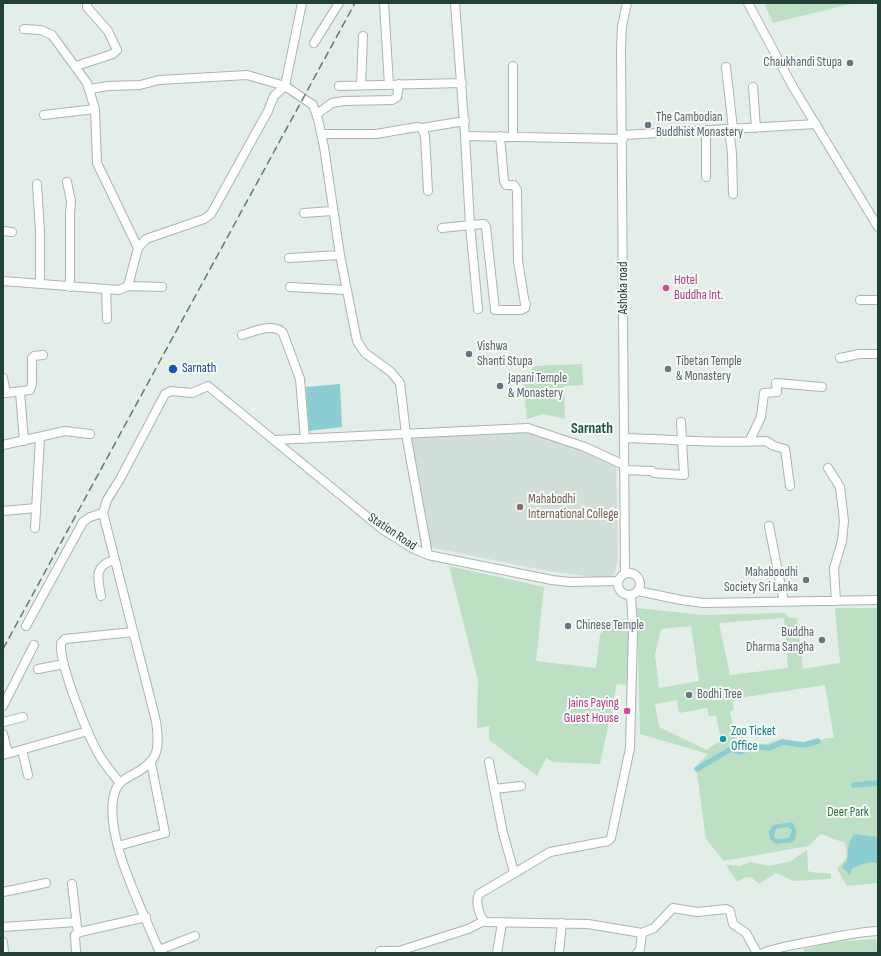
<!DOCTYPE html>
<style>
body{margin:0}
#map{position:relative;width:881px;height:956px;overflow:hidden;background:#e4eee9;font-family:"Sofia Sans Condensed",sans-serif}
canvas{display:block}
.frame{position:absolute;inset:0;border:4px solid #234036;pointer-events:none}
</style>
<div id="map">
<canvas width="881" height="956"></canvas>
<div class="frame"></div>
</div>
<script>
const ctx = document.querySelector('canvas').getContext('2d');
ctx.lineJoin = 'round';
function paint(path, color) {
  ctx.fillStyle = color;
  ctx.fill(path, 'evenodd');
}
function trace(path, color, width, dash) {
  ctx.strokeStyle = color;
  ctx.lineWidth = width;
  ctx.lineCap = dash ? 'butt' : 'round';
  ctx.setLineDash(dash || []);
  ctx.stroke(path);
}
function label(font, color, halo, rows, align = 'center') {
  ctx.font = font + ' "Sofia Sans Condensed",sans-serif';
  ctx.lineWidth = 4;
  ctx.setLineDash([]);
  ctx.textBaseline = 'middle';
  ctx.strokeStyle = halo;
  ctx.fillStyle = color;
  for (const [text, x, y, turn = 0] of rows) {
    ctx.save();
    ctx.translate(x, y);
    ctx.rotate((+turn || 0) * Math.PI / 180);
    ctx.textAlign = isNaN(turn) ? turn : align;
    if (halo) ctx.strokeText(text, 0, 0);
    ctx.fillText(text, 0, 0);
    ctx.restore();
  }
}
paint(new Path2D(`
 M 522,432 L 554,439 L 616,466 L 618,559 L 615,572 L 612,577 L 606,579 L 542,570 L 429,547 L 410,440 L 411,436 Z`), '#d2ded8');
paint(new Path2D(`
 M 764,3 L 855,3 L 773,23 Z
 M 582,364 L 583,385 L 564,386 L 565,419 L 543,414 L 527,419 L 523,378 L 535,366 Z
 M 449,566 L 544,587 L 536,661 L 596,668 L 600,635 L 613,620 L 630,621 L 630,685 L 617,684 L 600,764 L 553,762 L 546,758 L 537,776 L 489,740 L 489,726 L 477,728 L 478,680 Z
 M 637,608 L 703,615 L 785,613 L 789,618 L 797,618 L 803,669 L 840,663 L 835,608 L 878,608 L 878,883 L 847,886 L 837,869 L 847,857 L 845,843 L 821,834 L 808,846 L 724,861 L 706,839 L 696,766 L 708,754 L 640,734 ZM 784,618 L 788,668 L 730,675 L 719,623 ZM 691,626 L 699,681 L 659,688 L 655,655 L 661,629 ZM 825,685 L 834,738 L 827,738 L 808,745 L 789,745 L 783,738 L 767,744 L 750,743 L 741,748 L 737,745 L 730,712 L 734,710 L 732,699 ZM 677,700 L 679,713 L 707,708 L 709,716 L 716,716 L 721,740 L 707,750 L 659,727 L 655,704 Z
 M 807,850 L 808,871 C 817,874 823,872 831,874 L 831,879 L 794,881 L 776,873 L 759,884 L 751,877 L 744,878 L 737,882 L 726,865 L 740,866 L 750,862 L 770,866 L 791,861 Z
 M 876,939 L 878,953 L 804,953 L 804,949 L 835,942 Z`), '#bddfc4');
paint(new Path2D(`
 M 340,384 L 342,427 L 309,431 L 306,387 Z
 M 792,822 C 797,830 798,834 793,842 L 776,844 L 770,839 L 769,832 L 773,825 ZM 788,827 L 792,830 L 789,838 L 776,839 L 774,836 L 776,829 Z
 M 854,834 L 878,837 L 878,863 L 869,862 L 852,868 L 850,875 L 842,867 L 847,861 L 849,843 Z`), '#8cccd3');
trace(new Path2D(`
 M 697,769 L 731,749 L 741,752 L 750,746 L 769,748 L 783,742 L 804,745 L 818,741
 M 854,785 L 878,783`), '#8cccd3', 5.5);
const minor = new Path2D(`
 M 302,3 L 285,86 L 313,105 L 318,119 L 324,147 L 340,255 L 357,341 L 365,353 L 391,372 L 400,383 L 406,434 L 428,555
 M 384,3 L 389,85
 M 455,3 L 465,136 L 623,139
 M 748,3 L 793,87 L 878,227
 M 24,29 L 41,30 L 52,35 L 87,83 L 95,109 L 97,163 L 138,248
 M 314,43 L 339,3
 M 76,66 L 113,54 L 117,50 L 108,31 L 87,7 L 87,3
 M 726,67 L 733,129
 M 361,85 L 363,36
 M 339,86 L 462,83
 M 753,87 L 756,128
 M 317,114 L 332,103 L 344,101 L 392,100 L 397,97 L 399,84
 M 44,115 L 95,109
 M 422,128 L 465,121
 M 729,129 L 732,153 L 733,194
 M 706,130 L 706,177
 M 322,134 L 376,134 L 417,127 L 422,128 L 425,136 L 428,191
 M 623,135 L 816,124
 M 465,136 L 470,225 L 484,224 L 486,227 L 495,310 L 521,310 L 525,308 L 526,304
 M 500,136 L 504,181 L 506,185 L 514,185 L 517,190 L 518,261 L 525,304
 M 513,136 L 513,66
 M 67,182 L 71,201 L 70,214 L 70,287
 M 37,184 L 40,232 L 40,284
 M 304,213 L 332,211
 M 442,228 L 470,225 L 478,309
 M 3,231 L 12,232
 M 289,258 L 340,255
 M 3,281 L 106,289 L 119,290 L 128,286 L 138,248 L 146,239 L 204,219 L 211,214 L 268,111 L 274,96 L 285,86 L 247,75 L 159,80 L 140,85 L 108,86 L 90,89
 M 128,286 L 162,287
 M 290,287 L 346,290
 M 106,289 L 107,319
 M 860,300 L 878,300
 M 242,335 C 254,332 274,322 283,333 L 300,379 L 305,439
 M 840,358 L 859,354 L 878,354
 M 3,378 L 6,393 L 30,390 L 32,384 L 32,358 L 34,356 L 43,355
 M 20,392 L 24,441
 M 624,438 C 672,439 718,444 766,441 L 774,446 L 785,449 L 790,486
 M 275,440 L 528,428 L 585,447 L 624,465
 M 749,442 L 761,417 L 764,393 L 777,392 L 776,383 L 822,387
 M 3,445 L 65,431 L 90,434
 M 828,468 L 840,487 L 844,521 L 842,541 L 834,568 L 836,601
 M 624,470 L 652,471 L 654,473 L 684,475 L 681,422
 M 3,511 L 36,508
 M 769,526 L 784,602
 M 35,528 L 40,437
 M618 584a11 11 0 1 1 22 0a11 11 0 1 1-22 0Z
 M 625,573 L 621,49 L 622,26 L 627,3
 M 638,591 L 681,600 L 704,603 L 878,600
 M 631,595 L 633,631 L 630,748 L 611,838 L 608,841 L 550,852 L 479,894 C 475,901 479,918 486,922 L 588,924 L 642,933 L 654,928 L 673,908 L 697,912 L 726,909 L 730,911 L 733,924 L 746,933 L 757,953
 M 101,596 C 98,579 93,566 114,560
 M 26,626 L 83,522 L 90,517 L 103,513
 M 38,669 L 64,664
 M 3,706 L 34,645
 M 3,722 L 23,717
 M 3,734 L 8,753
 M 22,750 L 28,775
 M 3,755 L 88,731
 M 489,762 L 503,833 L 514,872
 M 120,783 C 112,773 104,764 98,753 C 87,733 59,664 61,643 L 65,639 L 133,632
 M 494,789 L 521,786
 M 118,846 L 165,833 L 151,763
 M 72,884 L 77,927
 M 3,892 L 46,883
 M 3,927 L 76,922
 M 3,942 L 4,953
 M 159,950 L 195,936
 M 380,951 L 399,951 L 468,929 L 484,921
 M 76,953 L 75,935 L 80,932 L 146,917
 M 160,953 C 145,914 99,830 116,789 C 119,782 125,779 132,775 C 159,761 160,750 156,721 L 103,513 L 107,500 L 120,479 L 165,394 L 171,391 L 192,393 L 208,386 L 382,529 L 412,548 L 428,555 L 552,580 L 570,582 L 618,581
 M 497,953 L 502,923
 M 559,953 L 562,923
 M 637,953 L 640,950 L 642,933
 M 763,953 C 781,946 795,945 814,941 C 836,937 856,932 878,931`);
trace(minor, '#a6b6b0', 10);
trace(minor, '#fff', 8);
trace(new Path2D(`
 M 3,649 L 355,3`), '#5e7b71', 1.5, [8, 4]);
for (const [x, y, r, color] of [
 [850,63,4,"#6b7280"],
 [648,125,4,"#6b7280"],
 [666,288,4,"#d1479c"],
 [469,354,4,"#6b7280"],
 [173,369,5,"#1a4fb4"],
 [668,369,4,"#6b7280"],
 [500,386,4,"#6b7280"],
 [520,507,4,"#8d6e63"],
 [806,580,4,"#6b7280"],
 [568,626,4,"#6b7280"],
 [822,640,4,"#6b7280"],
 [689,695,4,"#6b7280"],
 [627,711,4,"#d1479c"],
 [723,739,4,"#0f9aa8"]
]) {
  const dot = new Path2D();
  dot.arc(x, y, r, 0, 2 * Math.PI);
  ctx.fillStyle = color;
  ctx.fill(dot);
  trace(dot, '#f5faf7', 1.5);
}
label('13px', '#5b616d', '#f5faf7', [
 ["Chaukhandi Stupa",842,63,"right"],
 ["The Cambodian",656,118],
 ["Buddhist Monastery",656,133],
 ["Vishwa",477,347],
 ["Shanti Stupa",477,362],
 ["Tibetan Temple",676,362],
 ["& Monastery",676,377],
 ["Japani Temple",508,379],
 ["& Monastery",508,394],
 ["Mahaboodhi",798,573,"right"],
 ["Society Sri Lanka",798,588,"right"],
 ["Chinese Temple",576,626],
 ["Buddha",814,633,"right"],
 ["Dharma Sangha",814,648,"right"],
 ["Bodhi Tree",697,695]
], 'left');
label('13px', '#b23c85', '#f5faf7', [
 ["Hotel",674,281],
 ["Buddha Int.",674,296],
 ["Jains Paying",619,704,"right"],
 ["Guest House",619,719,"right"]
], 'left');
label('13px', '#234036', '#f5faf7', [
 ["Ashoka road",624,288,-90],
 ["Station Road",392,532,34]
]);
label('13px', '#164399', '#f5faf7', [
 ["Sarnath",182,369]
], 'left');
label('13px', '#785e54', '#f5faf7', [
 ["Mahabodhi",528,500],
 ["International College",528,515]
], 'left');
label('13px', '#0d838f', '#f5faf7', [
 ["Zoo Ticket",731,732],
 ["Office",731,747]
], 'left');
label('13px', '#2c7745', '#f5faf7', [
 ["Deer Park",848,813]
]);
label('bold 15px', '#1e5242', '#f5faf7', [
 ["Sarnath",592,429]
]);
</script>
